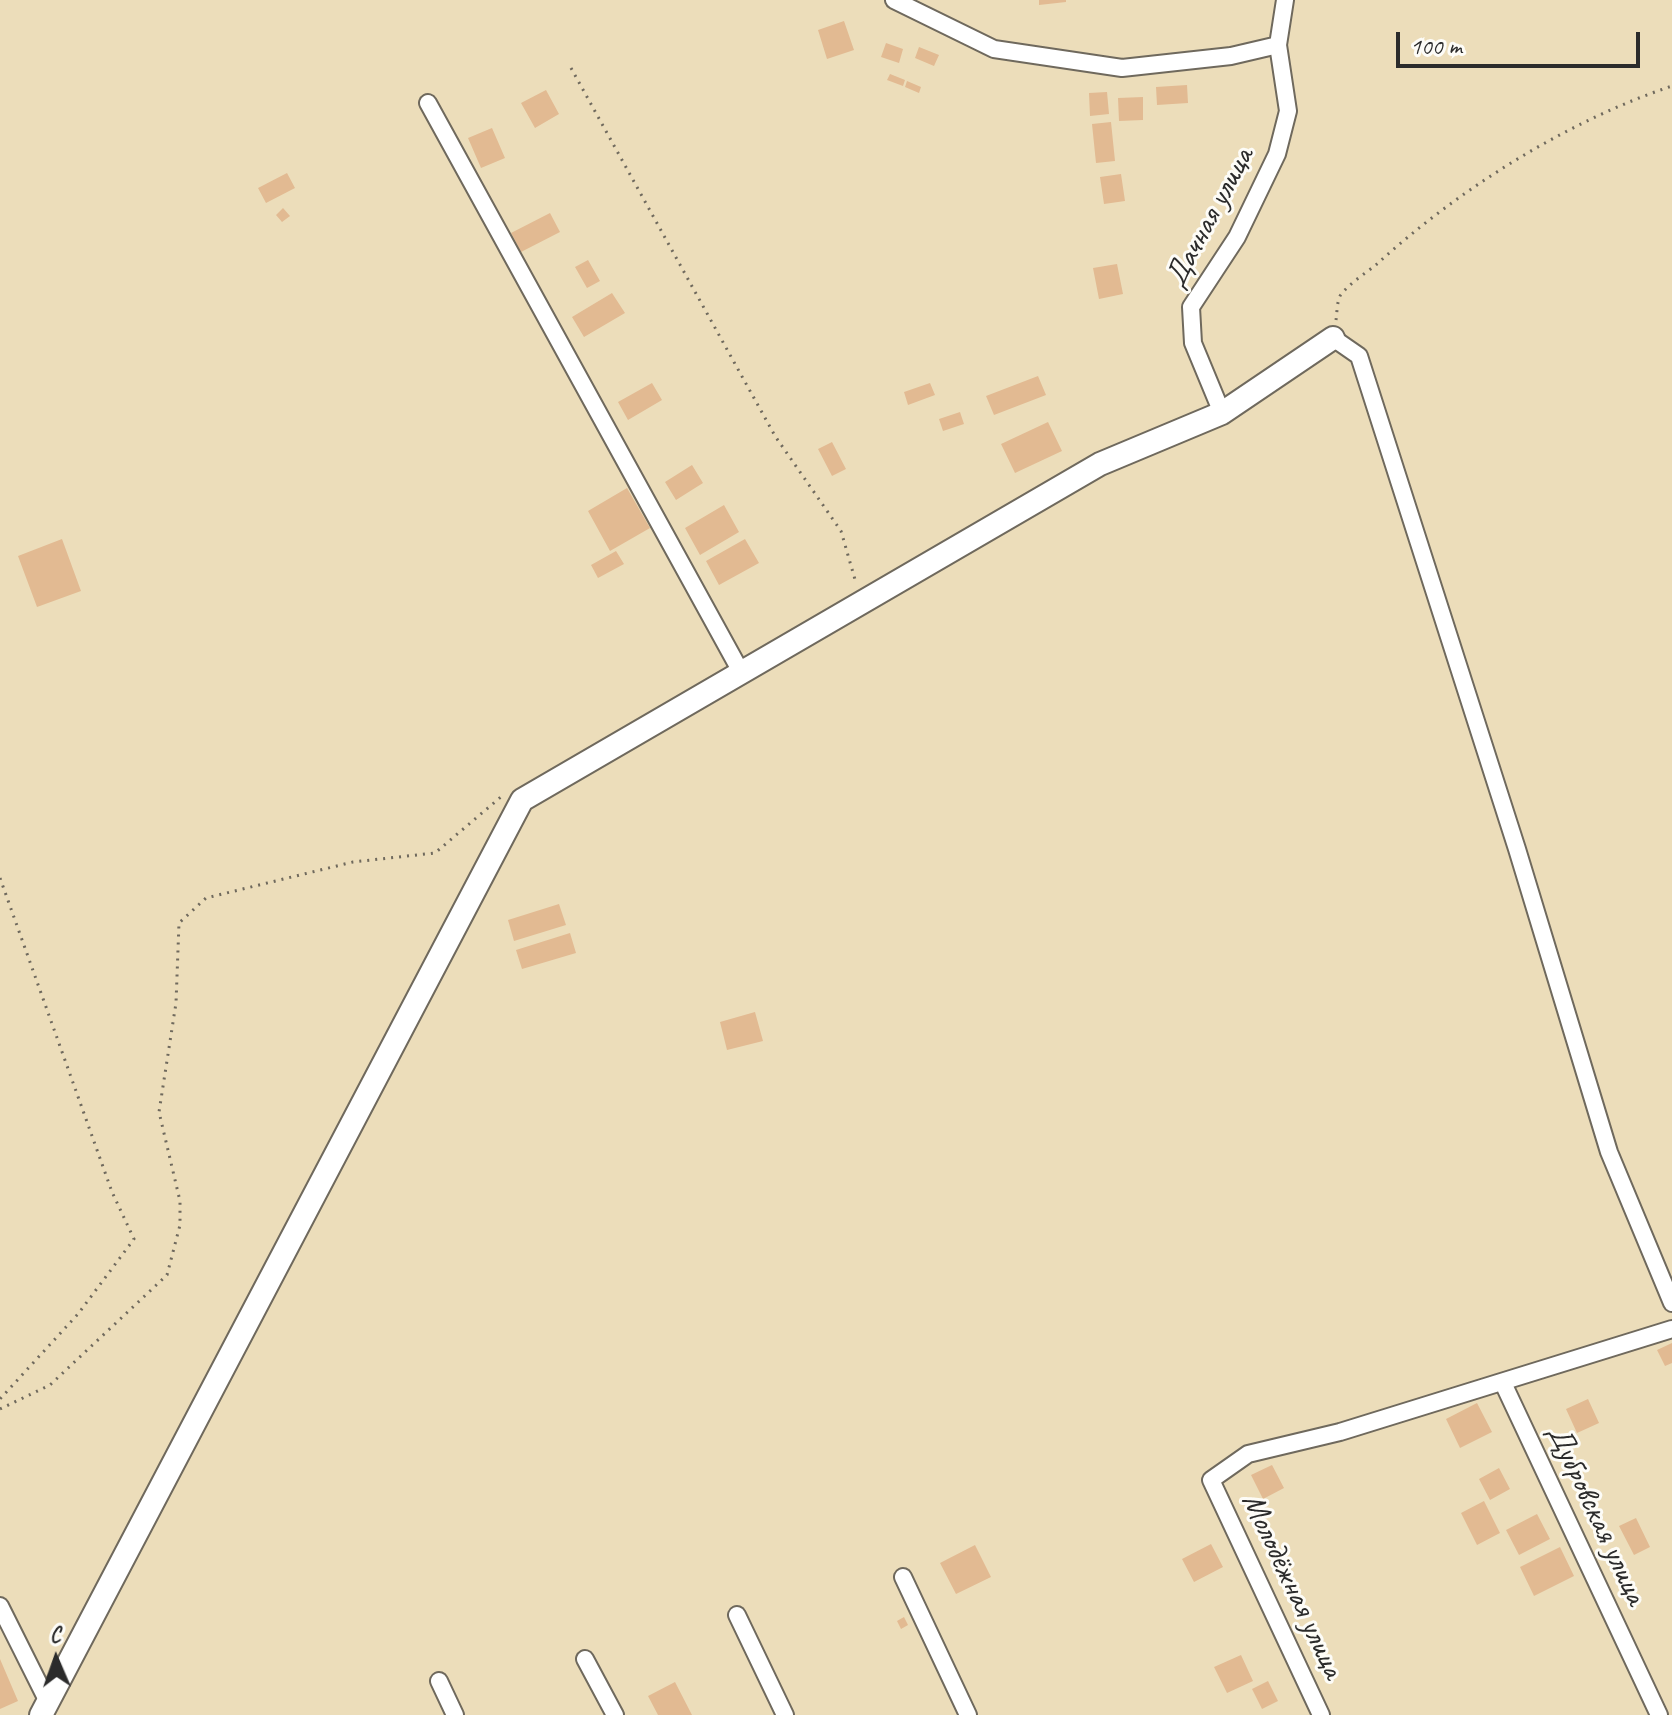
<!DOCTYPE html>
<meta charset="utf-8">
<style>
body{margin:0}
#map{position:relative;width:1672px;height:1715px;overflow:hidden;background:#ecddba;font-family:Caveat,sans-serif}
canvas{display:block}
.north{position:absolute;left:16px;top:1619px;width:80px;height:80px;-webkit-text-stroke:6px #fdfcf7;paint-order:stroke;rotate:358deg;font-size:22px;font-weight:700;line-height:32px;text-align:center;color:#2b2b2b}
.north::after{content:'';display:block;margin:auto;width:28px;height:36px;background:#2b2b2b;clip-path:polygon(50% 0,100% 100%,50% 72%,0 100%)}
.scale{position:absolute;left:1396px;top:32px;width:244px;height:36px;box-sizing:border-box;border:4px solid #2b2b2b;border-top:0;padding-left:10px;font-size:24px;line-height:28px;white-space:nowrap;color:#2b2b2b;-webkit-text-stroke:6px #fdfcf7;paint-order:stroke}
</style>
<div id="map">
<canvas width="1672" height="1715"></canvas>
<div class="north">С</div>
<div class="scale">100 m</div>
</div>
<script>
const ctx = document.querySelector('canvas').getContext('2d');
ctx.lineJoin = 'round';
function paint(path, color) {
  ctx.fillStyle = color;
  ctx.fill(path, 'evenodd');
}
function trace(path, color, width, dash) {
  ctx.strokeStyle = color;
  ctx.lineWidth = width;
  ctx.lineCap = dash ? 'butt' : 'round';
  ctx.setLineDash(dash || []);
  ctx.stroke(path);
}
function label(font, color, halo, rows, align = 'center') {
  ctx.font = font + ' Caveat,sans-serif';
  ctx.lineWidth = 6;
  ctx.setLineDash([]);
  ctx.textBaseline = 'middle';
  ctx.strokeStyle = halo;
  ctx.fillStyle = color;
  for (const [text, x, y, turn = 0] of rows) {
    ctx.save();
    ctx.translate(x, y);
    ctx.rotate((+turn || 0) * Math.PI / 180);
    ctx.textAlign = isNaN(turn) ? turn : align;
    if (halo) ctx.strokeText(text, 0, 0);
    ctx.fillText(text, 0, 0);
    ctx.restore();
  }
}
paint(new Path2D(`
 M 1039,0 L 1066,0 L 1066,2 L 1039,5 Z
 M 844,21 L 854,50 L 827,59 L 818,30 Z
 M 886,43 L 903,49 L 899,63 L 881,57 Z
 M 919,47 L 939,55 L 934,66 L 915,58 Z
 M 890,74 L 905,80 L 903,86 L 887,80 Z
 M 907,81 L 921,87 L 919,93 L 905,87 Z
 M 1187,85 L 1188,103 L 1157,105 L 1156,87 Z
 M 546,90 L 559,114 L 535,128 L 521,103 Z
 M 1107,92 L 1109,114 L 1090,116 L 1089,93 Z
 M 1143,97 L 1143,120 L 1119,121 L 1118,98 Z
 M 1111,122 L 1115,161 L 1096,163 L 1092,124 Z
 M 492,128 L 505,158 L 481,168 L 468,138 Z
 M 287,173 L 295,188 L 266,203 L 258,188 Z
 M 1121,174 L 1125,201 L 1104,204 L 1100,177 Z
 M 283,208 L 290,216 L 282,222 L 276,215 Z
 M 550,213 L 560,232 L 521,252 L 511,233 Z
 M 588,260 L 600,281 L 587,288 L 575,267 Z
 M 1117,264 L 1123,294 L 1099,299 L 1093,268 Z
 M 612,293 L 625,313 L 584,337 L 572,317 Z
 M 1038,376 L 1046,395 L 994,415 L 986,396 Z
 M 652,383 L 662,400 L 628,420 L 618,402 Z
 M 930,383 L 935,395 L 908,405 L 904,392 Z
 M 960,412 L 964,424 L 943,431 L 939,419 Z
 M 1048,422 L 1062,451 L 1015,473 L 1001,444 Z
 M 832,442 L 846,469 L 832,476 L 818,449 Z
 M 692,465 L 703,483 L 676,500 L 665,482 Z
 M 627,488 L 650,528 L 610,551 L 588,511 Z
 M 724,505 L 739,532 L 700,555 L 685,528 Z
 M 62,539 L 81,591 L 37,607 L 18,556 Z
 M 745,539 L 759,563 L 719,585 L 706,561 Z
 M 616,551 L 624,564 L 598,578 L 591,565 Z
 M 559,904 L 566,925 L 514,941 L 508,920 Z
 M 570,933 L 576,953 L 522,969 L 516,950 Z
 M 755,1012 L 763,1041 L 727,1050 L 720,1022 Z
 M 1672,1343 L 1672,1363 L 1665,1366 L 1657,1350 Z
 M 1588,1399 L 1599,1423 L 1577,1433 L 1566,1409 Z
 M 1477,1403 L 1492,1432 L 1460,1448 L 1446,1419 Z
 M 1272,1465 L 1284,1488 L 1263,1499 L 1251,1475 Z
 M 1499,1468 L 1510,1489 L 1490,1500 L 1479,1479 Z
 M 1484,1501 L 1500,1533 L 1477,1545 L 1461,1513 Z
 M 1537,1514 L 1550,1539 L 1519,1555 L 1506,1530 Z
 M 1636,1518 L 1650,1547 L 1634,1555 L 1619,1526 Z
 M 1211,1544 L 1223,1567 L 1194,1582 L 1182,1559 Z
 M 975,1545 L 991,1577 L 956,1594 L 940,1563 Z
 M 1560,1547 L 1574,1576 L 1534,1596 L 1520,1567 Z
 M 904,1617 L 908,1625 L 901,1629 L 897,1621 Z
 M 1241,1655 L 1253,1681 L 1227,1693 L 1214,1667 Z
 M 0,1659 L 18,1701 L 0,1709 Z
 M 1268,1681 L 1278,1701 L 1262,1709 L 1252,1689 Z
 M 675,1682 L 692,1715 L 658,1715 L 648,1696 Z`), '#e2ba92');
const street = new Path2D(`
 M 894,0 L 994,49 L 1122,68 L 1231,56 L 1278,45
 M 428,103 L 741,672
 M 1333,338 L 1359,356 L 1517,849 L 1609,1152 L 1672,1303
 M 1222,413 L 1193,343 L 1191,307 L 1237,237 L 1277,154 L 1288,111 L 1278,45 L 1285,0
 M 1503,1383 L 1659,1715
 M 903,1577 L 968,1715
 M 0,1606 L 48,1702
 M 737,1615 L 785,1715
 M 585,1659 L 615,1715
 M 439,1681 L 455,1715
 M 1321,1715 L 1211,1480 L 1248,1454 L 1340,1432 L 1672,1329`);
const secondary = new Path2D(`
 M 41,1715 L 522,800 L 1100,464 L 1222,413 L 1333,338`);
trace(street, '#6f695d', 20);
trace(secondary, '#6f695d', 26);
trace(new Path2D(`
 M 571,68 L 775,436 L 841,531 L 856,583
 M 1336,320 C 1337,313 1337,302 1340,296 C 1348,284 1366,273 1377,264 C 1459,189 1567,121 1672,86
 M 0,878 L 112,1192 L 134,1239 L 78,1314 L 0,1399
 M 0,1409 L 50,1385 L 167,1275 L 180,1225 L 180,1201 L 159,1112 L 176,1003 L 179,923 L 206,898 L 353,862 L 435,853 L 502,796`), '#6f695d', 3, [2, 6]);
trace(street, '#fff', 16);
trace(secondary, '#fff', 22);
label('32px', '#2b2b2b', '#fdfcf7', [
 ["Дачная улица",1210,218,-62],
 ["Дубровская улица",1596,1515,65],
 ["Молодёжная улица",1292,1586,65]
]);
</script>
